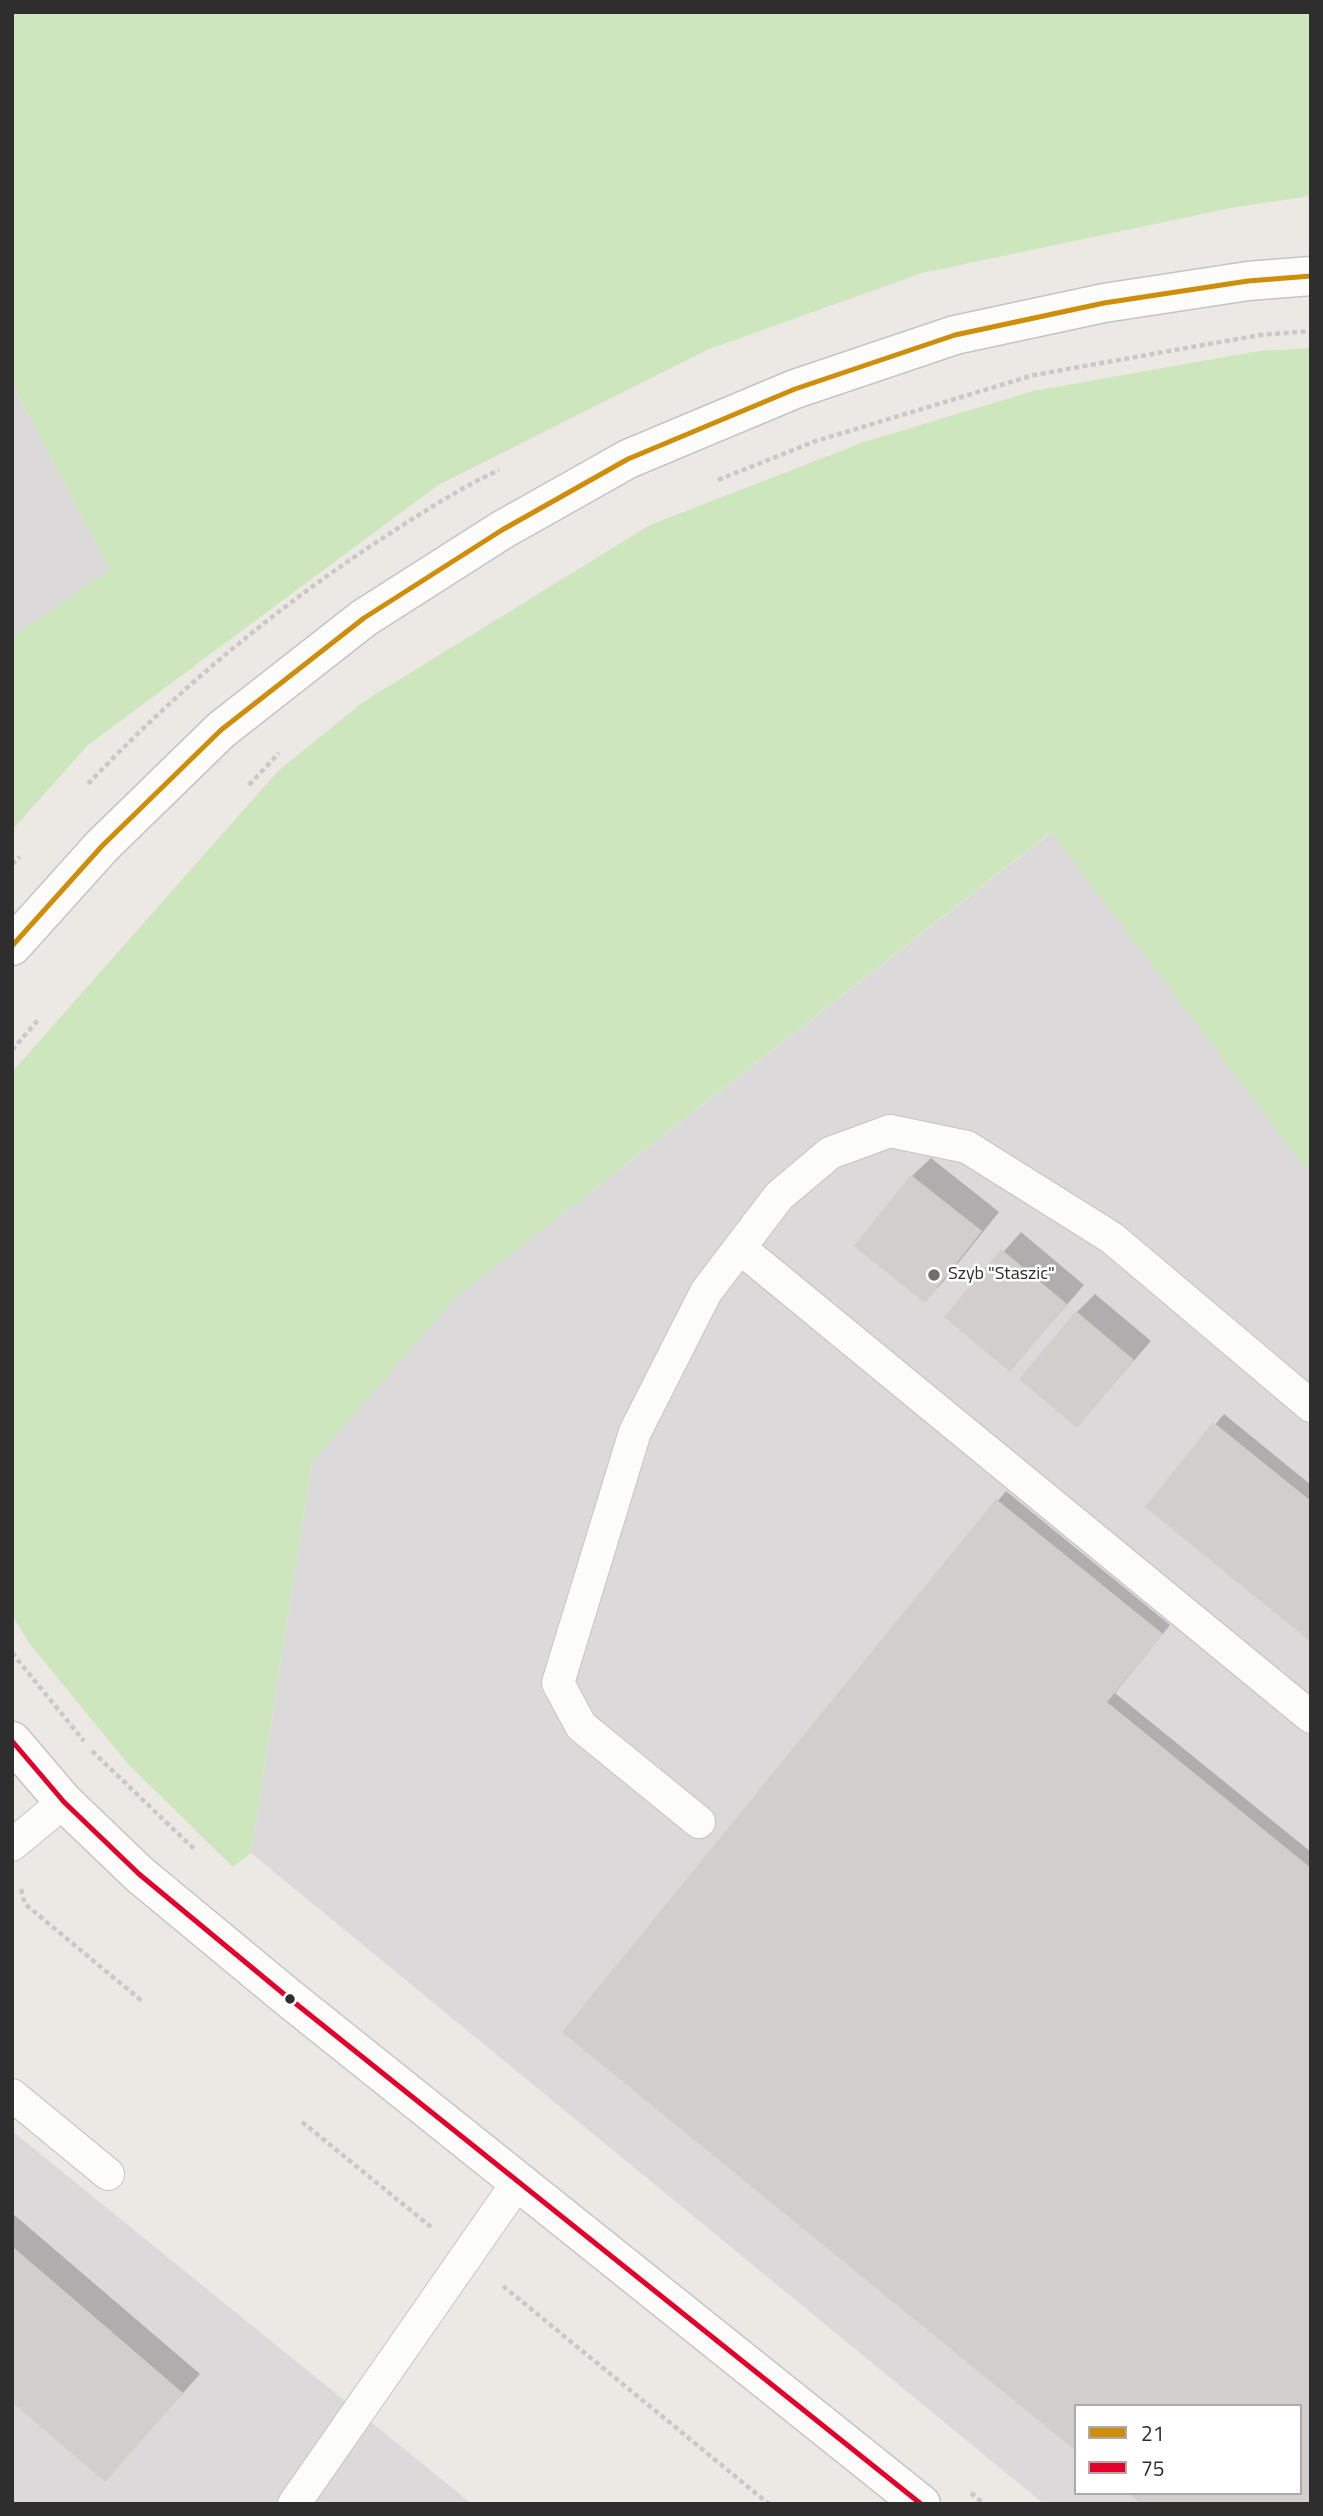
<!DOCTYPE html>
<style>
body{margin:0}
#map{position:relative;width:1323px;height:2516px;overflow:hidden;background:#ece8e4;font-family:"Titillium Web",sans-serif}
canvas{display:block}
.frame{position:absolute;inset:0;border:14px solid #2e2e2e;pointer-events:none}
.legend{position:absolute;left:1074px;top:2404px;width:228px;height:91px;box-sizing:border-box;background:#fff;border:2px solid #ababab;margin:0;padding:9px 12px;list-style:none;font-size:21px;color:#2e2e2e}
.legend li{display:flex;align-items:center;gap:14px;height:35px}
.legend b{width:35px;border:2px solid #ababab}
</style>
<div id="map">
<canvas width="1323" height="2516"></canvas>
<div class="frame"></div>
<ul class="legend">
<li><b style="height:9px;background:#cf8e09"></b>21</li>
<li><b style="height:9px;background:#e4002b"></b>75</li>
</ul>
</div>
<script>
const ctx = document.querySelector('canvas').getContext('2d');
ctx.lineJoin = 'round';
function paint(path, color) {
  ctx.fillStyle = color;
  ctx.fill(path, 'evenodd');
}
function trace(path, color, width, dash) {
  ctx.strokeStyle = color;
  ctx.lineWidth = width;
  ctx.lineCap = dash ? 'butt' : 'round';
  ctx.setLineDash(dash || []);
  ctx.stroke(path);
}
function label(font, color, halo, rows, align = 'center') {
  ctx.font = font + ' "Titillium Web",sans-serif';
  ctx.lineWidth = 5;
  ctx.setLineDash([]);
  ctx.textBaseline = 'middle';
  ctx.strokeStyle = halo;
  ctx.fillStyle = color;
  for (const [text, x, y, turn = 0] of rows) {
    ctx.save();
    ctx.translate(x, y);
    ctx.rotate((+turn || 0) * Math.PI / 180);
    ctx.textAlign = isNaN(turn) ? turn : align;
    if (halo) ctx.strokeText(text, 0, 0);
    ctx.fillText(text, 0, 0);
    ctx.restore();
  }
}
paint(new Path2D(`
 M 12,385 L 110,569 L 12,637 Z
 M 1052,832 L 1311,1176 L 1311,2504 L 1044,2504 L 251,1853 L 312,1462 L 455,1298 ZM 1076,2406 L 1300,2406 L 1300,2493 L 1076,2493 Z
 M 12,2131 L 472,2504 L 12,2504 Z`), '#dcd9db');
paint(new Path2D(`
 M 12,12 L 1311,12 L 1311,196 L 1236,207 L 922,273 L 709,349 L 438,485 L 88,745 L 12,830 L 12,637 L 110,569 L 12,385 Z
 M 1311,348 L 1311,1176 L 1051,832 L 455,1298 L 312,1462 L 251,1853 L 233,1867 L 128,1764 L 29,1643 L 12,1615 L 12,1072 L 278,771 L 363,702 L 650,525 L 864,442 L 1033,391 L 1259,351 Z`), '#cee6be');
paint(new Path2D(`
 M 931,1158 L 999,1212 L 943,1282 L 925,1301 L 856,1246 L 912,1176 Z
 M 1021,1232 L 1084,1285 L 1010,1370 L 947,1316 Z
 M 1095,1294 L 1151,1341 L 1077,1426 L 1077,1312 Z
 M 1224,1414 L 1311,1485 L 1311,1640 L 1147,1506 Z
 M 1006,1491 L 1170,1625 L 1115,1693 L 1311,1852 L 1311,2504 L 1300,2493 L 1300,2406 L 1076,2406 L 1076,2449 L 564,2032 Z
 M 12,2213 L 200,2374 L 105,2480 L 12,2400 Z`), '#0003');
paint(new Path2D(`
 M 911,1175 L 982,1231 L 925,1303 L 854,1246 Z
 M 1001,1249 L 1067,1304 L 1010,1372 L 944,1317 Z
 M 1076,1311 L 1134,1360 L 1077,1428 L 1019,1379 Z
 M 1213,1422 L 1311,1501 L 1311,1642 L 1145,1507 Z
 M 996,1499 L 1163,1634 L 1107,1702 L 1311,1868 L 1311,2504 L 1141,2504 L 1128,2493 L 1300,2493 L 1300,2406 L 1076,2406 L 1076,2451 L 562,2032 Z
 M 12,2246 L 183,2393 L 105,2482 L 12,2402 Z`), '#d1cecb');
const lane = new Path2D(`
 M 740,1248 L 1311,1717
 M 699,1822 L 581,1726 L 558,1683 L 635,1432 L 706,1292 L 779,1196 L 830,1153 L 890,1131 L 967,1147 L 1112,1238 L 1311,1406
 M 12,1845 L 64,1802
 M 12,2095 L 108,2174
 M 294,2504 L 518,2182`);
const secondary = new Path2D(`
 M 12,946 L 102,846 L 221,730 L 364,618 L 502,530 L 628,459 L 795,389 L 955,335 L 1104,303 L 1248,281 L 1311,276
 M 12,1741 L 64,1802 L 139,1874 L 285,1995 L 921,2504`);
trace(lane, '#c5c4c5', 34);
trace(secondary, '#c5c4c5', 41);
trace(new Path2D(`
 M 718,480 L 813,442 L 1034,375 L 1260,335 L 1311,331
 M 88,784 C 178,689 279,605 389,534 C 425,511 460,488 499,470
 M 249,785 L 279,753
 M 12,864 L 20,857
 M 12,1050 L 38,1020
 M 12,1653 L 84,1741
 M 92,1751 L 194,1849
 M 21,1889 L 25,1904 L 143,2002
 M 302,2122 L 431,2227
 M 503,2286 L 769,2504
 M 971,2493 L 984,2504`), '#c9c9c8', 4.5, [5, 3.5]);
trace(lane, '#fcfcfb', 32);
trace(secondary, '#fcfcfb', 38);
trace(new Path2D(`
 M 12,946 L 102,846 L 221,730 L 364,618 L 502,530 L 628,459 L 795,389 L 955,335 L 1104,303 L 1248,281 L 1311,276`), '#cf8e09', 5);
trace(new Path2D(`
 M 12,1741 L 64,1802 L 139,1874 L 285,1995 L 921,2504`), '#e4002b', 5);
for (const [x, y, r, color] of [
 [934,1275,7,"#706f6e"],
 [290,1999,6,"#2e2e2e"]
]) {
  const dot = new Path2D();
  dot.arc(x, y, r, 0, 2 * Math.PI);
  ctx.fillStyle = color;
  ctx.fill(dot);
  trace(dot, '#fff', 2.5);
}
label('18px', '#2e2e2e', '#fff', [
 ["Szyb \"Staszic\"",948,1275]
], 'left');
</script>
